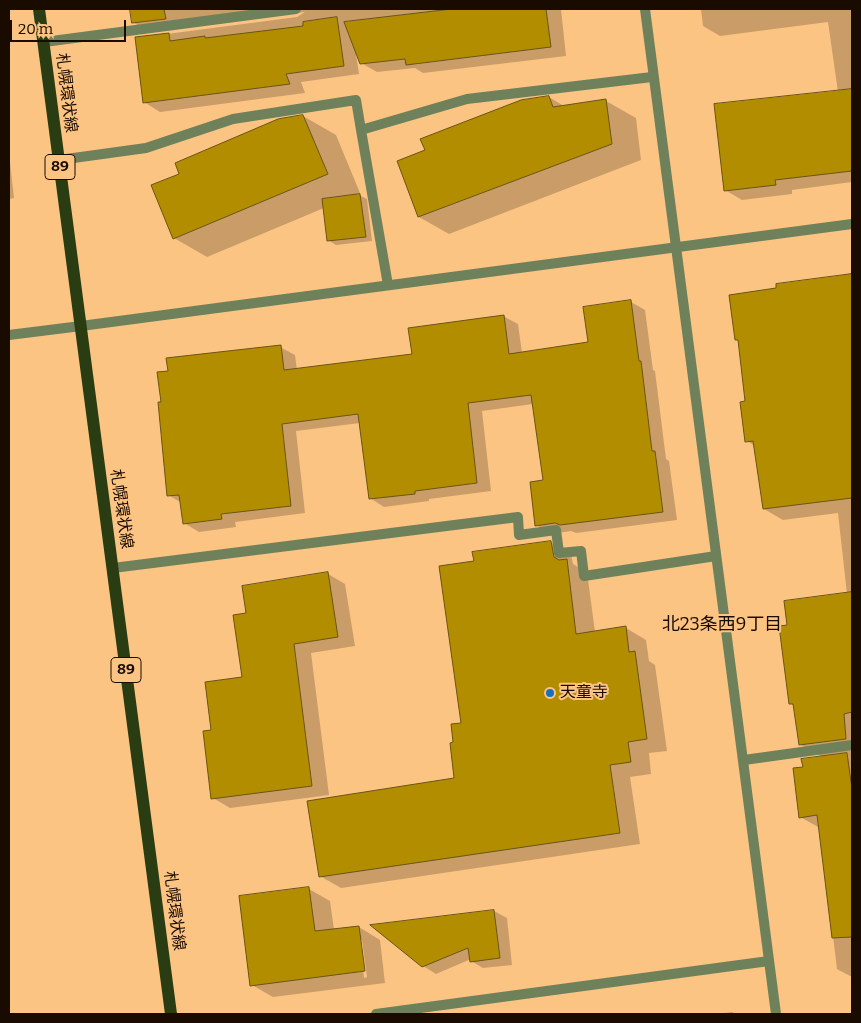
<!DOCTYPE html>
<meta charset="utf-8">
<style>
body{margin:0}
#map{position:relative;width:861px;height:1023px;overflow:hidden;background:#fcc483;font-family:Bitter,serif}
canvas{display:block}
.frame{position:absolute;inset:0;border:10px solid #1a0b00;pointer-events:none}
.scale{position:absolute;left:10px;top:20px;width:116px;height:22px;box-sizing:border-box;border:2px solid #1a0b00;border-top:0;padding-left:6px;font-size:15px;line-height:18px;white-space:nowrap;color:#1a0b00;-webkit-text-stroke:4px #fcc483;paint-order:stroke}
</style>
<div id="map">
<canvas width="861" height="1023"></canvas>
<div class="frame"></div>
<div class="scale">20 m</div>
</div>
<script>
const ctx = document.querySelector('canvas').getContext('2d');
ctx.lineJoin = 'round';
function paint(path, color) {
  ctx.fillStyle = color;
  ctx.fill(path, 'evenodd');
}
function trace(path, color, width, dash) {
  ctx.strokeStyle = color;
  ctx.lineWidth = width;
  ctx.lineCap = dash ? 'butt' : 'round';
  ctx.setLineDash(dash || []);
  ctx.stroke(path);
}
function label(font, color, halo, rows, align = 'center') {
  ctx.font = font + ' Bitter,"Noto Sans JP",serif';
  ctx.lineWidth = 4;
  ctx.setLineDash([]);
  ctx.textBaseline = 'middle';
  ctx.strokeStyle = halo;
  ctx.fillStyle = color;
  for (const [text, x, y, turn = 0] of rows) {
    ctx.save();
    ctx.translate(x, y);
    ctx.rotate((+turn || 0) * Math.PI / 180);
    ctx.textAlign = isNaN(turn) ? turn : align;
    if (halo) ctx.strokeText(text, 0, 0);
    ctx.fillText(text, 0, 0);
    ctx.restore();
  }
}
paint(new Path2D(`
 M 131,9 L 561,9 L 566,56 L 423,73 L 415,68 L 377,72 L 361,63 L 356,54 L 359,74 L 301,82 L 305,93 L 160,112 L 144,102 L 136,38 L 297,17 L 305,12 L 150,32 L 134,23 Z
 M 701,9 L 852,9 L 852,182 L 792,190 L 792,194 L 742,200 L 725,190 L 838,92 L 828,22 L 720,36 L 703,26 Z
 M 549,97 L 564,106 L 606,101 L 636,118 L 641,160 L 449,234 L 419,217 L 398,161 Z
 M 303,116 L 336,135 L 360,193 L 357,194 L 367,199 L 372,241 L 336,245 L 328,240 L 324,208 L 207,257 L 174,238 L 181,174 Z
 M 9,153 L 14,198 L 9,199 Z
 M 852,273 L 852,977 L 837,969 L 820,828 L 800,817 L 804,768 L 822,757 L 801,745 L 795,706 L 790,703 L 788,626 L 847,594 L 838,513 L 783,520 L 764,509 L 755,446 L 747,441 L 746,402 L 739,341 L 736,339 L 778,289 Z
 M 631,302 L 645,310 L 653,370 L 655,371 L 666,459 L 669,461 L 677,520 L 576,533 L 571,531 L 551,534 L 536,525 L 545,481 L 533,404 L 482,411 L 491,491 L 429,499 L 429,501 L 384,507 L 370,498 L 360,423 L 296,431 L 305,513 L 235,522 L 236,527 L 199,532 L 184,523 L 182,503 L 168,495 L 280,347 L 295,355 L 297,370 L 413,355 L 503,316 L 518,324 L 522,353 L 589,343 Z
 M 550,542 L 571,554 L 573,564 L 587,572 L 595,632 L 626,628 L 646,640 L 649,661 L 655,665 L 667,751 L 649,753 L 651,774 L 630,777 L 640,844 L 341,888 L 320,876 L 455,779 L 455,743 L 462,724 L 475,562 Z
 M 328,574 L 345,584 L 355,646 L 311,653 L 329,795 L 230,808 L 213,798 L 213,731 L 244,678 L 247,614 Z
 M 309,889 L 330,901 L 334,930 L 359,927 L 380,940 L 385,983 L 273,997 L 252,985 ZM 360,940 L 362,940 L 367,977 L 364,978 Z
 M 494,911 L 507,918 L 512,965 L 483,968 L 471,961 L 471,959 L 436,974 L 423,966 L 373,926 Z
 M 732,1012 L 736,1014 L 717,1014 Z`), '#0003');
const building = new Path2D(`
 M 130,9 L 164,9 L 166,19 L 132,23 Z
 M 452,9 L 546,9 L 551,47 L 406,65 L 405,59 L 360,64 L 344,22 Z
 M 337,17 L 344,66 L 286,74 L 290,84 L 143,103 L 135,37 L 169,33 L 170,41 L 205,36 L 205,38 L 303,26 L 303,22 Z
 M 852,89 L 852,171 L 775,180 L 776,185 L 724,191 L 714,104 Z
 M 549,96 L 553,107 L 606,99 L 612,144 L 418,217 L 397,161 L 425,150 L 420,139 L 521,100 Z
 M 303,115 L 328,174 L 173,239 L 151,185 L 179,174 L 175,163 L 278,119 Z
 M 360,194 L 366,237 L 327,241 L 322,199 Z
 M 852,274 L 852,498 L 763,509 L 753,441 L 745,442 L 740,402 L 745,401 L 738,340 L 735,340 L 729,295 L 776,288 L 776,284 Z
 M 631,300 L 639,361 L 641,361 L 652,451 L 655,451 L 663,512 L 560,525 L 555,523 L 535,526 L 530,482 L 543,480 L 531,395 L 468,403 L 477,483 L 415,491 L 415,494 L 369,499 L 358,414 L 282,424 L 291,506 L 221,514 L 222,519 L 183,524 L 179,495 L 167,496 L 158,402 L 161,402 L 157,372 L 168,371 L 166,358 L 281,345 L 284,370 L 412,354 L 408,328 L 504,315 L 509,354 L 588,342 L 583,307 Z
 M 551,541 L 554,557 L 559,560 L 567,559 L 576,634 L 626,626 L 629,652 L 635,651 L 647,739 L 628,742 L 631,762 L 610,765 L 620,833 L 319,877 L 307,801 L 454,778 L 450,743 L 453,742 L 451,724 L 461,723 L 439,566 L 474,561 L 472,552 Z
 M 328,572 L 338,637 L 294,644 L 312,786 L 211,799 L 203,731 L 211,730 L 205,682 L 242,677 L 233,615 L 246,613 L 242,586 Z
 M 852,592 L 852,712 L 844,714 L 846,739 L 799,745 L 793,704 L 789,704 L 779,626 L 787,625 L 784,601 Z
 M 847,753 L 852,789 L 852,937 L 832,938 L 817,815 L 799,818 L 793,768 L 803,767 L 801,759 Z
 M 309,887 L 315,931 L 359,926 L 365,971 L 250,986 L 239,896 Z
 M 494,910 L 500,958 L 470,962 L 468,948 L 422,967 L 370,925 Z`);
paint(building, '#b38d00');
trace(building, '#695415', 1);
trace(new Path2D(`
 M 59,160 L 146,148 L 233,119 L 356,100 L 361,130
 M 388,285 L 361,130 L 467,99 L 652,77
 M 113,568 L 518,517 L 519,535 L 556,530 L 559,553 L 581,551 L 584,576 L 716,556
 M 744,760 L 852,745`), '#6e815a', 10);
trace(new Path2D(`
 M 645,9 L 776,1014
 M 44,42 L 296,9
 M 81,326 L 852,224
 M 376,1014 L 769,961`), '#6e815a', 10);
trace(new Path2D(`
 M 9,335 L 81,326`), '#6e815a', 10);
trace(new Path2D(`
 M 39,9 L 171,1014`), '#293c12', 12);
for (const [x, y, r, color] of [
 [550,693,5,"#1272bf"]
]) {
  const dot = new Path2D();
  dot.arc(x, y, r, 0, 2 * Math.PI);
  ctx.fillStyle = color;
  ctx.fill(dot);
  trace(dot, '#fcc483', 2);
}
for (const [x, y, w] of [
 [60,167,30],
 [126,670,30]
]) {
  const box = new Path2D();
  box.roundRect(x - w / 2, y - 12.5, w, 25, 4);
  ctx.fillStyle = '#fcc483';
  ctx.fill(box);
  trace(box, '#1a0b00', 1);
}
label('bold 15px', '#1a0b00', null, [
 ["89",60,167],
 ["89",126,670]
]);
label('16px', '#1a0b00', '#fcc483', [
 ["札幌環状線",66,93,83],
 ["札幌環状線",121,509,82],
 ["札幌環状線",174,911,83]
]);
label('16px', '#1a0b00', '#fcc483', [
 ["天童寺",560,693]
], 'left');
label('18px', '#1a0b00', '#fcc483', [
 ["北23条西9丁目",722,625]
]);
</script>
